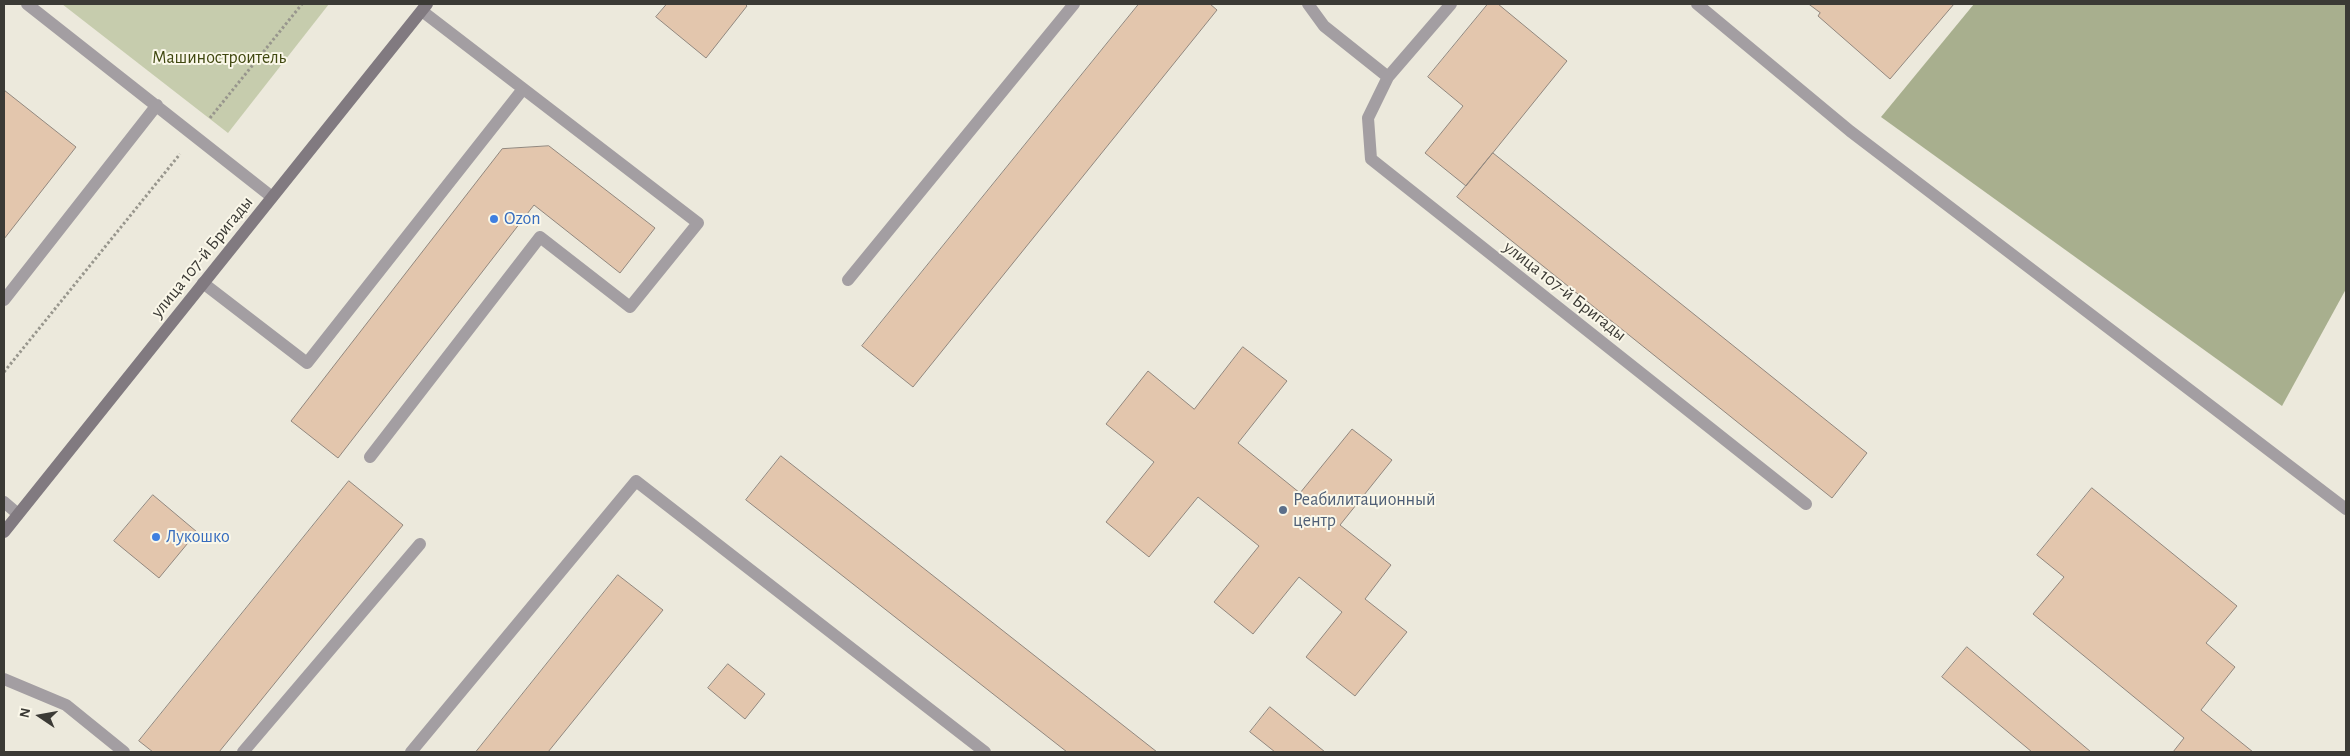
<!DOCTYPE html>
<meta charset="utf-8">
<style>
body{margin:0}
#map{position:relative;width:2350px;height:756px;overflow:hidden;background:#ece9dc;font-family:"Alegreya Sans",sans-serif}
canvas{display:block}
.frame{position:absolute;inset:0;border:5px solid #3b3a35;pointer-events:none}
.north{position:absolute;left:15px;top:691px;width:50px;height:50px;-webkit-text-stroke:4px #faf7e9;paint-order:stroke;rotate:282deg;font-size:14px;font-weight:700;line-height:20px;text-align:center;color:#3b3a35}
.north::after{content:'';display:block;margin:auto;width:18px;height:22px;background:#3b3a35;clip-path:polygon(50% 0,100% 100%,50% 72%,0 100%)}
</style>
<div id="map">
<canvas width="2350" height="756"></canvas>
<div class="frame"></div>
<div class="north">N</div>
</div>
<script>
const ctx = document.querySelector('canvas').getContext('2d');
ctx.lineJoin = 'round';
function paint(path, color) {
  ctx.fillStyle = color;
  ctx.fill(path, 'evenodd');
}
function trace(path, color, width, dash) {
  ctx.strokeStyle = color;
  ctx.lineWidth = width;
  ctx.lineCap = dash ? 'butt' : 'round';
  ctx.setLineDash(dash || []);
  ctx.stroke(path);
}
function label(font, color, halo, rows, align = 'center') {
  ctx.font = font + ' "Alegreya Sans",sans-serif';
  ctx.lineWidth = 4;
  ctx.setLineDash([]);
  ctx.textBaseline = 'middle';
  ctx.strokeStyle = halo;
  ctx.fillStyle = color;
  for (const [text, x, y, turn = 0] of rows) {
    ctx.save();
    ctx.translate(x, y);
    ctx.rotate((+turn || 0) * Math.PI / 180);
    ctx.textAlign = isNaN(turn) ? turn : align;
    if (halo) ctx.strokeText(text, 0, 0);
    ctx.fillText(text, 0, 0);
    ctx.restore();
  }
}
paint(new Path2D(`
 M 62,4 L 329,4 L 228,133 Z`), '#c6ccad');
paint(new Path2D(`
 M 1974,4 L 2346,4 L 2346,289 L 2282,406 L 1881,117 Z`), '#a8af8e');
const building = new Path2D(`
 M 667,4 L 745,4 L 747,6 L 706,58 L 656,17 Z
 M 1139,4 L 1210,4 L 1217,10 L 913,387 L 862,346 Z
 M 1488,4 L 1498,4 L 1567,61 L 1466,186 L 1425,153 L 1463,106 L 1428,77 Z
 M 1809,4 L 1954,4 L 1890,79 L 1818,16 L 1820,13 Z
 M 4,90 L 76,147 L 4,239 Z
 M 549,146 L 655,228 L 620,273 L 534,205 L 338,458 L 291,421 L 502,149 Z
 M 1493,153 L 1867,453 L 1832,498 L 1457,197 Z
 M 1243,347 L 1287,381 L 1238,443 L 1300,493 L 1352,429 L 1392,460 L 1340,525 L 1391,565 L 1365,599 L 1407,632 L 1355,696 L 1306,657 L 1342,612 L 1299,577 L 1253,634 L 1214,602 L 1259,546 L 1198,497 L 1149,557 L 1106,522 L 1154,462 L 1106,424 L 1148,371 L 1194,409 Z
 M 781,456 L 1157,752 L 1067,752 L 746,500 Z
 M 349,481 L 403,525 L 219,752 L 153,752 L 139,741 Z
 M 2092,488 L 2237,606 L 2206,643 L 2235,667 L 2201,710 L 2253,752 L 2173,752 L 2184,738 L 2033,614 L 2064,577 L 2037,555 Z
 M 153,495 L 197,532 L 159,578 L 114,541 Z
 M 618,575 L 663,610 L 548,752 L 476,752 Z
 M 1967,647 L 2091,752 L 2032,752 L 1942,677 Z
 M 728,664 L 765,694 L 745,719 L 708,688 Z
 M 1270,707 L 1325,752 L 1275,752 L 1250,732 Z`);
paint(building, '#e3c6ad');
trace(building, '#91877e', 1);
trace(new Path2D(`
 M 210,118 L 302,4
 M 4,372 L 180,154`), '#98968d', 3, [2.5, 2.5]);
trace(new Path2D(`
 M 27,4 L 272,197
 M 1308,4 L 1324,26 L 1388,77
 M 1451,4 L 1388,77 L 1368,118 L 1371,159 L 1806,504
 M 848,280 L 1074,4
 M 203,283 L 307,363 L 523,89
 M 4,300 L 157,105
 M 370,457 L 540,237 L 630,307 L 698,223 L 422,11
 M 4,502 L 18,514
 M 4,679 L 66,705 L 124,752
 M 243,752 L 420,544
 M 411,752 L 636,481 L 985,752`), '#a39ea2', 12);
trace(new Path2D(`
 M 1697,4 L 1850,131 L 2346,509`), '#a39ea2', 12);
trace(new Path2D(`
 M 4,532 L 427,4`), '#817a80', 12);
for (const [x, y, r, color] of [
 [494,219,5,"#3f7fe0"],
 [1283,510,5,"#5c6f8a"],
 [156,537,5,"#3f7fe0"]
]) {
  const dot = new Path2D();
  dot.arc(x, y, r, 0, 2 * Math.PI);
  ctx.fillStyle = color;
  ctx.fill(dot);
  trace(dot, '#faf7e9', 2);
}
label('18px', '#404810', '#faf7e9', [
 ["Машиностроитель",219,58]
]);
label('18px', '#366cbe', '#faf7e9', [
 ["Ozon",504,219],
 ["Лукошко",166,537]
], 'left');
label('18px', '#3b3a35', '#faf7e9', [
 ["улица 107-й Бригады",202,257,-51],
 ["улица 107-й Бригады",1565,291,38]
]);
label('18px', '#4e5e75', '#faf7e9', [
 ["Реабилитационный",1293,500],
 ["центр",1293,521]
], 'left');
</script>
